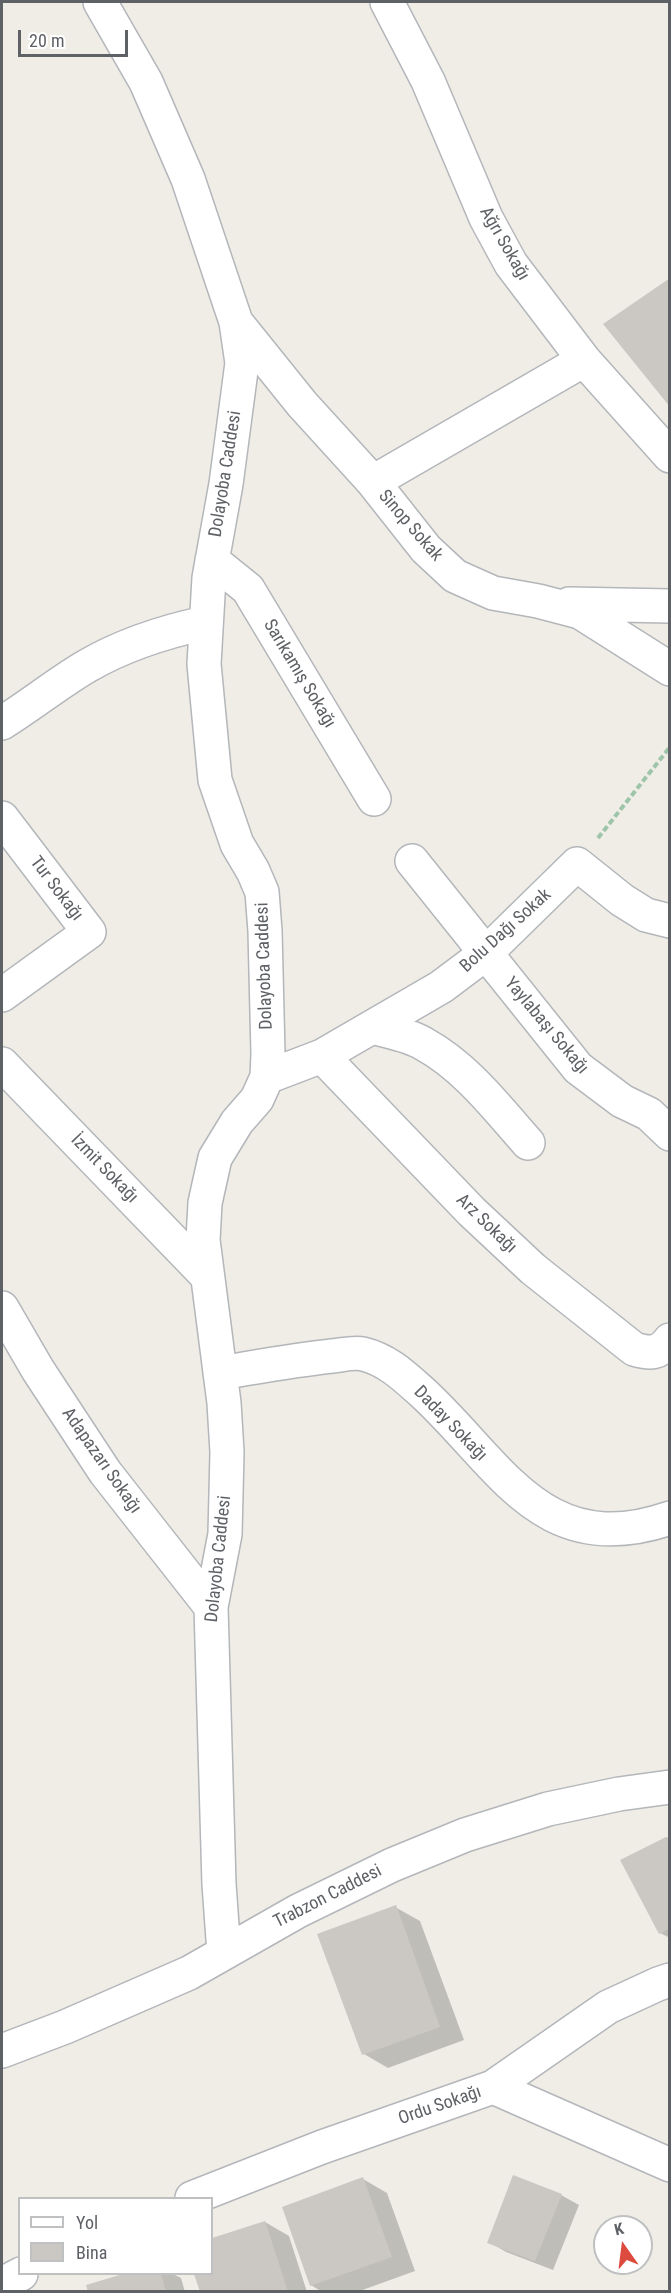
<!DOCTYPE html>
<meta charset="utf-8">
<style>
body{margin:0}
#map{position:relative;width:671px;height:2293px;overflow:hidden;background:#efede6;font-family:"Roboto Condensed",sans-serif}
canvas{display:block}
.frame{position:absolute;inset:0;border:3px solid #5e6165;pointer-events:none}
.legend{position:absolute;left:18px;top:2197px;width:195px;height:78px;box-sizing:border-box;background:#fff;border:2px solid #bfc0c1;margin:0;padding:8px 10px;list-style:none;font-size:18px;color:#5e6165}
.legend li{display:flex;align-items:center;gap:12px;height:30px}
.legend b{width:30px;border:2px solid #bfc0c1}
.north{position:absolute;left:593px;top:2215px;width:60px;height:60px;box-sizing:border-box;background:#fff;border:2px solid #bfc0c1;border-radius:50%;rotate:346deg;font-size:16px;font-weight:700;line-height:24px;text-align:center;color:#5e6165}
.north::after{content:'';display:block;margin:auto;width:21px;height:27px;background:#dd4b3e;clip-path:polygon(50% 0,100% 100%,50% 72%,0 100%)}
.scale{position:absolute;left:18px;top:30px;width:110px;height:27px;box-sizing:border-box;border:3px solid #5e6165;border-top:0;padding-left:8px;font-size:18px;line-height:21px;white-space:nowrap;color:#5e6165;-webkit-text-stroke:4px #fff;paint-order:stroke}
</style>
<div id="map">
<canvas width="671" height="2293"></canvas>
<div class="frame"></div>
<ul class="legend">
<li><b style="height:8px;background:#fff"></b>Yol</li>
<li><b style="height:16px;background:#cbc8c3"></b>Bina</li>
</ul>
<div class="north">K</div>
<div class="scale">20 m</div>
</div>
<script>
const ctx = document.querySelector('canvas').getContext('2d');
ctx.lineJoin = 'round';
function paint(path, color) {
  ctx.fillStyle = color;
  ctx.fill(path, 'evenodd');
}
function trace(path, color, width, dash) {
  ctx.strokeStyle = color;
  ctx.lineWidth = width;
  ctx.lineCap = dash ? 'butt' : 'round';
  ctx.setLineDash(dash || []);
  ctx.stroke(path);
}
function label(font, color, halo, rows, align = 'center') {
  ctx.font = font + ' "Roboto Condensed",sans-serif';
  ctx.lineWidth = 4.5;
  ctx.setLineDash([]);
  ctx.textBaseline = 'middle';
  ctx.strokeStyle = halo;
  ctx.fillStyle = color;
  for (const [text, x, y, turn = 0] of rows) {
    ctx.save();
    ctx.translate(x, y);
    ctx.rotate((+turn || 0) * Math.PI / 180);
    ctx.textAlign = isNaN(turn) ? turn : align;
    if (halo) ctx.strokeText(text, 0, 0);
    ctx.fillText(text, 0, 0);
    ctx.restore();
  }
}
paint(new Path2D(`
 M 670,1839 L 670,1938 L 660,1933 Z
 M 395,1907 L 420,1921 L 464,2040 L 388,2068 L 364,2054 Z
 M 363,2179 L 387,2193 L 415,2271 L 357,2292 L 322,2292 L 311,2285 Z
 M 561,2195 L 579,2205 L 553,2270 L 506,2252 L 489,2242 Z
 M 265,2222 L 289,2236 L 307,2292 L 201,2292 L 196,2274 L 212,2274 L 212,2239 Z
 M 128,2274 L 173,2274 L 181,2278 L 185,2292 L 90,2292 L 88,2286 Z`), '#0003');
paint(new Path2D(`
 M 670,278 L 670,407 L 603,324 Z
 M 666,1837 L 670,1838 L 670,1928 L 659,1934 L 620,1860 Z
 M 396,1905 L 440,2027 L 362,2055 L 317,1934 Z
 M 513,2175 L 562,2194 L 535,2261 L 487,2243 Z
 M 363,2177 L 392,2257 L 310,2286 L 282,2207 Z
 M 265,2221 L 288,2292 L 200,2292 L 194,2274 L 212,2274 L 212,2238 Z
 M 123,2274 L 161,2274 L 166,2292 L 88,2292 L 86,2285 Z`), '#cbc8c3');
const minor = new Path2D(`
 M 100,2 L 146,82 L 188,179 L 236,322 L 242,363 L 226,484 L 209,578 L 204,664 L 215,780 L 237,844 L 253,871 L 262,892 L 265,931 L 268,1054 L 267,1077 L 257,1099 L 237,1122 L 215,1158 L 205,1203 L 203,1240 L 224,1403 L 227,1452 L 225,1534 L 211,1607 L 219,1884 L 224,1953
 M 387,2 L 428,81 L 486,218 L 511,264 L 584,360 L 670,456
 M 236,322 L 302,404 L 373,482 L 426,549 L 455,576 L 493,593 L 538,601 L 580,612 L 670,669
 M 373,482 L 584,360
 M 212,560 L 248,589 L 374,799
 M 569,604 L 670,606
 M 2,723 C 31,705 58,683 87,666 C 125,644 163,632 205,623
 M 2,818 L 89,932 L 2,995
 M 412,861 L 578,1068 L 622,1101 L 649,1114 L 670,1134
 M 372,1027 C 389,1032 409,1035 424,1044 C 466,1067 497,1108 528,1143
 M 322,1056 L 472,1212 L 533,1269 L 634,1349 C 650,1354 659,1354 670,1340
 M 2,1064 L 206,1275
 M 267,1077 L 322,1056 L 441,987 L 485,954 L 577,864 L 622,900 L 646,915 L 670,921
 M 2,1308 L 38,1370 L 105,1472 L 211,1607
 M 220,1373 C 257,1367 294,1360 332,1356 C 342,1355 354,1352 363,1354 C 388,1360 405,1377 423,1393 C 501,1465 543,1562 670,1518
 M 2,2051 L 65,2027 L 189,1973 L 298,1911 L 392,1865 L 465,1835 L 548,1809 L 619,1794 L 670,1787
 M 493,2087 L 670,2165
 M 192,2198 L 322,2147 L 493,2087 L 608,2007 L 658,1984 L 670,1980
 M 2,2284 L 21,2274`);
trace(minor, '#b3b6ba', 36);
trace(new Path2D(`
 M 598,838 L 670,747`), '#9ec5aa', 4, [6, 3]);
trace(minor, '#fff', 33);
label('18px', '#5e6165', '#fff', [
 ["Ağrı Sokağı",504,244,60],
 ["Dolayoba Caddesi",226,474,-81],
 ["Sinop Sokak",410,526,49],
 ["Sarıkamış Sokağı",299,674,59],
 ["Tur Sokağı",56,889,53],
 ["Bolu Dağı Sokak",506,931,-42],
 ["Dolayoba Caddesi",265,966,-92],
 ["Yaylabaşı Sokağı",546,1026,50],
 ["İzmit Sokağı",104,1169,46],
 ["Arz Sokağı",486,1224,44],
 ["Daday Sokağı",450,1424,46],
 ["Adapazarı Sokağı",101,1461,55],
 ["Dolayoba Caddesi",219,1559,-84],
 ["Trabzon Caddesi",328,1897,-27],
 ["Ordu Sokağı",440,2106,-19]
]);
</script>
